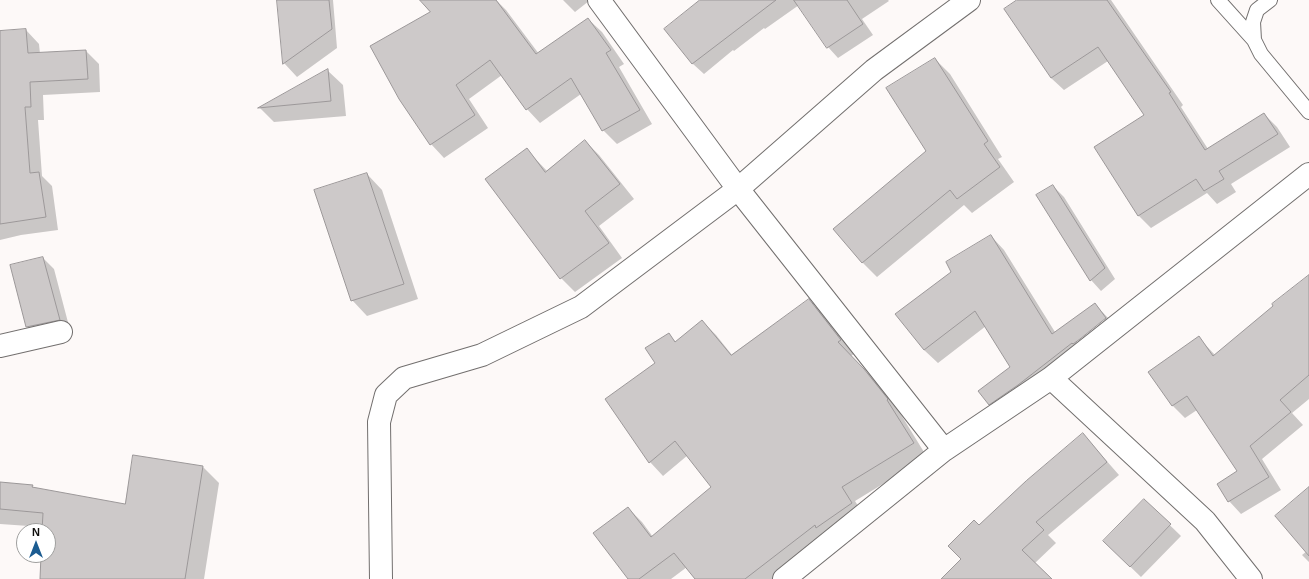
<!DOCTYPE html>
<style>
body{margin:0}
#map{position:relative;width:1309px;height:579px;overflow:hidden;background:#fdf9f8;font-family:Helvetica,sans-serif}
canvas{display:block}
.north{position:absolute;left:16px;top:523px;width:40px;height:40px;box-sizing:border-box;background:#fff;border:1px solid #9f9f9e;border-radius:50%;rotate:0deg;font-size:11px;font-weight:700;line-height:16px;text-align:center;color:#0f0e0d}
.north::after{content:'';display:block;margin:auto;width:14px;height:18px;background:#1c5c91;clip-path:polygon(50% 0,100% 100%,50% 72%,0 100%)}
</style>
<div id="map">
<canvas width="1309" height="579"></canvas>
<div class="north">N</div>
</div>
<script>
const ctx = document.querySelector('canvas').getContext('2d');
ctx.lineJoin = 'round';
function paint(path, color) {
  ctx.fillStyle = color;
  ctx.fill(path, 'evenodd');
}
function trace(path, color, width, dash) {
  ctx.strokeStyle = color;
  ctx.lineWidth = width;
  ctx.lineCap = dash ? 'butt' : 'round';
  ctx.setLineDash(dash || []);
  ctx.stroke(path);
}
paint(new Path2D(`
 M 278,0 L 333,0 L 337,48 L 297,77 L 284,63 Z
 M 422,0 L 496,0 L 506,10 L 539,54 L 588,19 L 602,32 L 624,64 L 619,67 L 652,124 L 617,144 L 603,130 L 581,94 L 540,123 L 527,109 L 502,75 L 469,99 L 488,128 L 444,158 L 431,144 L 431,13 Z
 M 563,0 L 588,0 L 589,1 L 575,12 Z
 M 700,0 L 888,0 L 889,1 L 862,19 L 873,35 L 838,58 L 828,47 L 799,5 L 765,29 L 764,28 L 734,51 L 733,50 L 704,74 L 693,64 L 665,29 Z
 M 1019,0 L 1111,0 L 1183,105 L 1181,107 L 1208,149 L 1264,114 L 1277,127 L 1290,147 L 1231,184 L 1236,192 L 1217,204 L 1207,193 L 1151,228 L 1138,215 L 1146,116 L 1108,61 L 1064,90 L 1051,78 Z
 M 26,30 L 39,44 L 40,54 L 86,51 L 99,64 L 100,92 L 43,95 L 44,120 L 38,120 L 42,176 L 52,186 L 58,230 L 21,235 L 0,240 L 0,32 Z
 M 935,59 L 950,74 L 1002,157 L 998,159 L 1014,182 L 972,213 L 964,205 L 877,277 L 863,263 L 834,229 L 927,151 Z
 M 327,70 L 343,85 L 346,116 L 274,122 L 260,108 Z
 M 585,141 L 599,155 L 634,199 L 599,226 L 622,258 L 575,292 L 561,278 L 527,150 L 547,171 Z
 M 367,174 L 382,190 L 418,299 L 367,316 L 352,300 Z
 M 1053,186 L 1064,197 L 1115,279 L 1101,291 L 1091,280 Z
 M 991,236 L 1004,250 L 1055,332 L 1095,304 L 1108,318 L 1119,332 L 1003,417 L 989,404 L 1011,367 L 986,326 L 938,363 L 924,350 L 953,272 ZM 1104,319 L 1105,320 L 1077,343 L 1076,341 Z
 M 43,258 L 54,269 L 70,330 L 38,337 L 27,327 Z
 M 1309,278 L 1309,399 L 1292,413 L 1303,425 L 1262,459 L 1281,490 L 1241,514 L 1229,501 L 1239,472 L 1197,410 L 1185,418 L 1173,406 L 1149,372 L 1199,338 L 1215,355 Z
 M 809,300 L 822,314 L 854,354 L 851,356 L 877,383 L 900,413 L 927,457 L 855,501 L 865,517 L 776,579 L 697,579 L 687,567 L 671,579 L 629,579 L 628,508 L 642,522 L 653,537 L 712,487 L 688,455 L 663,476 L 650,462 L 656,363 L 669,335 L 676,342 L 702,321 L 716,335 L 732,355 Z
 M 1083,434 L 1119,475 L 1048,535 L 1056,543 L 1035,563 L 1051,579 L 943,579 L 962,559 L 979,526 Z
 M 203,467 L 219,483 L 204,579 L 41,579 L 42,555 L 48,555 L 48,531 L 43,531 L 43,527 L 0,524 L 0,483 L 32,486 L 35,489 L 126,505 Z
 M 1309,488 L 1309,562 L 1302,555 L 1307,551 Z
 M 1144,500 L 1181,536 L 1141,577 L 1115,552 Z`), '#0003');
const building = new Path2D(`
 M 277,0 L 329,0 L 332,29 L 283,64 Z
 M 420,0 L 496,0 L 536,54 L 588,18 L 611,50 L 606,53 L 640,110 L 602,131 L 571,78 L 526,110 L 490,60 L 456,85 L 475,115 L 430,145 L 399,99 L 370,46 L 430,12 Z
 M 700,0 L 776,0 L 692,64 L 664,29 Z
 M 794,0 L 847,0 L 863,24 L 827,48 Z
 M 1017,0 L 1107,0 L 1171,92 L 1169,93 L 1205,150 L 1264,113 L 1278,134 L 1219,171 L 1224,179 L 1204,191 L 1196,179 L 1138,216 L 1094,147 L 1144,115 L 1098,47 L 1051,78 L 1004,9 Z
 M 26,29 L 28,53 L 86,50 L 88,79 L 30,82 L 31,107 L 25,107 L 30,173 L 39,172 L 46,217 L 0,224 L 0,31 Z
 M 935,58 L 988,141 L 984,144 L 1000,167 L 957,199 L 950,190 L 862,263 L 833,229 L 926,151 L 886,88 Z
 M 328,69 L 331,101 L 258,108 Z
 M 585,140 L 620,184 L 585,211 L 609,243 L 560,279 L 485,179 L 527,148 L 545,172 Z
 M 367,173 L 404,284 L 351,301 L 314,190 Z
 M 1053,185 L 1105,268 L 1090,281 L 1036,195 Z
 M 991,235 L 1052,334 L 1095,303 L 1106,318 L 1080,339 L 1073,344 L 1072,343 L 1018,385 L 989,405 L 978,391 L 1010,367 L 975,311 L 924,350 L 895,314 L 951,272 L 946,262 Z
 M 43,257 L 60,320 L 26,327 L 10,265 Z
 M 1309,275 L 1309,375 L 1280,400 L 1291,412 L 1250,446 L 1269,477 L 1228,502 L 1217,484 L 1237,471 L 1187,396 L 1172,406 L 1148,372 L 1199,336 L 1213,356 L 1273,306 L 1272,304 Z
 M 809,299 L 841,340 L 838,342 L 864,369 L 888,399 L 887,400 L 914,443 L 842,487 L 852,503 L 816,528 L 815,525 L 745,579 L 695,579 L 674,553 L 639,579 L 628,579 L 593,533 L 628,507 L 651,537 L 711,487 L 675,441 L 649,463 L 605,399 L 655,363 L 645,348 L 669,333 L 675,342 L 702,320 L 731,355 Z
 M 1083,433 L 1107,462 L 1036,522 L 1044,530 L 1022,550 L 1052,579 L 941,579 L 961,559 L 948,546 L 974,520 L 979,525 L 1026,481 Z
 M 133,455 L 203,466 L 185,579 L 40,579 L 41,555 L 48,555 L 48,531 L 42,531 L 43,513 L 0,509 L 0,482 L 33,485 L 32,487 L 125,504 Z
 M 1309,487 L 1309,556 L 1275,516 Z
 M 1144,499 L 1171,524 L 1130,567 L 1103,541 Z`);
paint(building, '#cdc9c9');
trace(building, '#9c9899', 1);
const service = new Path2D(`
 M 1218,0 L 1254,40
 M 1270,0 L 1257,10 L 1253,22 L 1254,40 L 1261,54 L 1309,112`);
const minor = new Path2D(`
 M 599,0 L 738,189 L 944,450
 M 0,346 L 61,332
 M 1051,378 L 1205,521 L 1251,579
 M 381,579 L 379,422 L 386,395 L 404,378 L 482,355 L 581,307 L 738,189 L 874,70 L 969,0
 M 784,579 L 944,450 L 1051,378 L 1309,174`);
trace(service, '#726f6e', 16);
trace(minor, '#726f6e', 24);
trace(service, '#fff', 14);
trace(minor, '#fff', 22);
</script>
